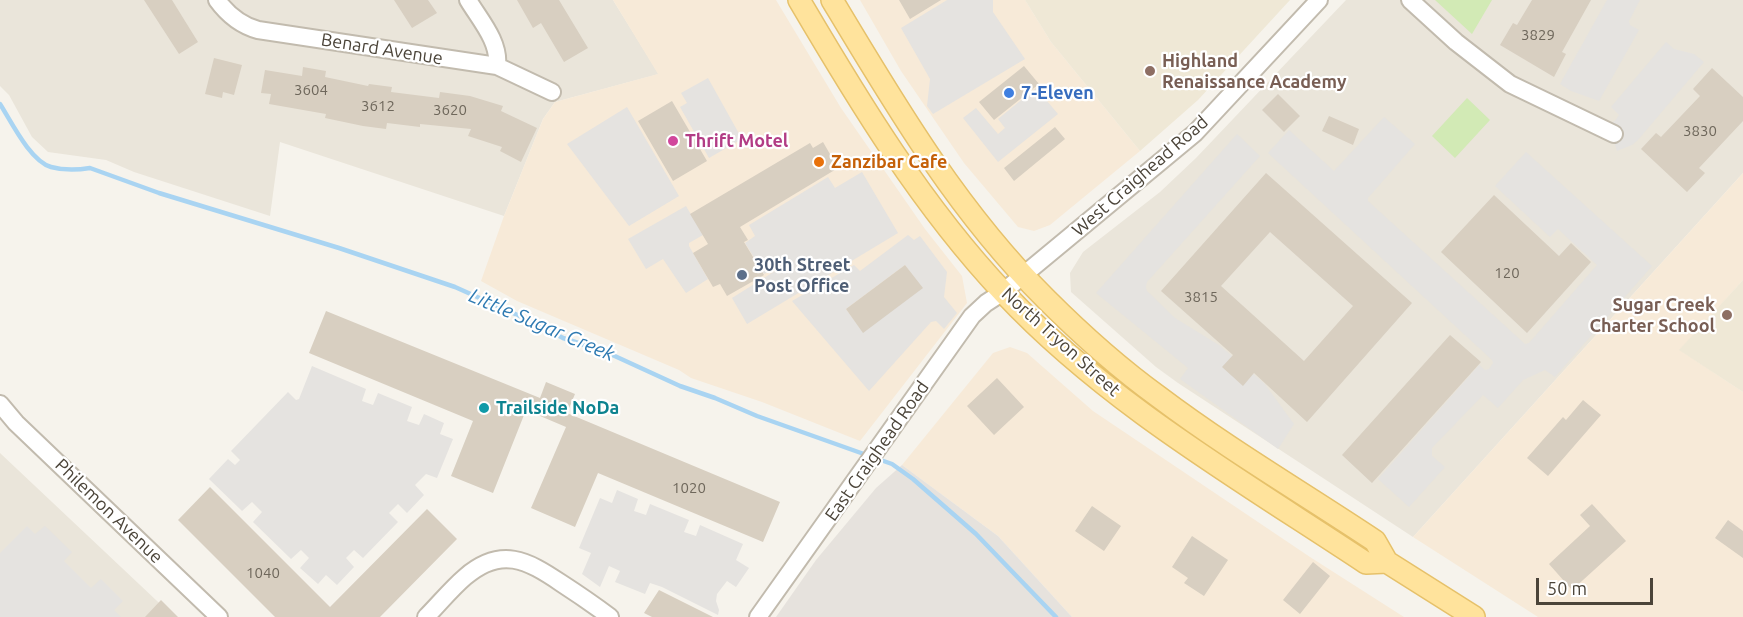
<!DOCTYPE html>
<style>
body{margin:0}
#map{position:relative;width:1743px;height:617px;overflow:hidden;background:#f6f3ec;font-family:Ubuntu,sans-serif}
canvas{display:block}
.scale{position:absolute;left:1536px;top:578px;width:117px;height:27px;box-sizing:border-box;border:3px solid #4b4439;border-top:0;padding-left:8px;font-size:18px;line-height:21px;white-space:nowrap;color:#4b4439;-webkit-text-stroke:4px #fff;paint-order:stroke}
</style>
<div id="map">
<canvas width="1743" height="617"></canvas>
<div class="scale">50 m</div>
</div>
<script>
const ctx = document.querySelector('canvas').getContext('2d');
ctx.lineJoin = 'round';
function paint(path, color) {
  ctx.fillStyle = color;
  ctx.fill(path, 'evenodd');
}
function trace(path, color, width, dash) {
  ctx.strokeStyle = color;
  ctx.lineWidth = width;
  ctx.lineCap = dash ? 'butt' : 'round';
  ctx.setLineDash(dash || []);
  ctx.stroke(path);
}
function label(font, color, halo, rows, align = 'center') {
  ctx.font = font + ' Ubuntu,sans-serif';
  ctx.lineWidth = 4.5;
  ctx.setLineDash([]);
  ctx.textBaseline = 'middle';
  ctx.strokeStyle = halo;
  ctx.fillStyle = color;
  for (const [text, x, y, turn = 0] of rows) {
    ctx.save();
    ctx.translate(x, y);
    ctx.rotate((+turn || 0) * Math.PI / 180);
    ctx.textAlign = isNaN(turn) ? turn : align;
    if (halo) ctx.strokeText(text, 0, 0);
    ctx.fillText(text, 0, 0);
    ctx.restore();
  }
}
paint(new Path2D(`
 M 0,0 L 613,0 L 659,74 L 555,102 L 543,119 L 504,216 L 280,142 L 270,216 L 134,172 L 106,160 L 48,152 L 32,137 L 9,95 L 0,86 Z
 M 1346,0 L 1743,0 L 1743,173 L 1413,537 L 1178,383 L 1156,367 L 1071,292 L 1070,273 L 1083,252 L 1160,192 L 1196,158 Z
 M 0,453 L 174,617 L 0,617 Z`), '#eae5da');
paint(new Path2D(`
 M 613,0 L 776,0 L 841,108 L 925,229 L 962,276 L 967,303 L 860,441 L 762,402 L 691,378 L 679,370 L 517,301 L 481,281 L 504,216 L 543,119 L 555,102 L 658,74 Z
 M 860,0 L 1025,0 L 1051,42 L 1140,151 L 1050,225 L 1034,231 L 1018,227 L 964,163 L 901,71 Z
 M 1743,173 L 1743,280 L 1680,350 L 1743,392 L 1743,617 L 1538,617 L 1413,537 Z
 M 1010,347 L 1027,353 L 1093,411 L 1310,557 L 1404,617 L 1072,617 L 998,536 L 902,465 L 993,353 Z`), '#f7ead8');
paint(new Path2D(`
 M 902,465 L 998,536 L 1072,617 L 776,617 L 816,560 L 876,488 Z`), '#e6e2dd');
paint(new Path2D(`
 M 1025,0 L 1290,0 L 1198,100 L 1140,151 L 1051,42 Z
 M 1743,280 L 1743,392 L 1679,350 Z`), '#efe8d6');
paint(new Path2D(`
 M 1435,0 L 1492,0 L 1472,34 Z
 M 1467,98 L 1490,120 L 1455,158 L 1432,136 Z`), '#d2eab5');
paint(new Path2D(`
 M 947,0 L 993,0 L 993,12 L 1025,59 L 933,114 L 927,106 L 930,79 L 901,28 Z
 M 1607,0 L 1640,0 L 1629,21 L 1630,25 L 1639,30 L 1599,101 L 1571,91 L 1560,84 Z
 M 1666,42 L 1674,49 L 1694,54 L 1704,62 L 1638,140 L 1632,145 L 1617,151 L 1608,124 L 1615,121 L 1619,115 L 1611,107 Z
 M 708,78 L 742,139 L 709,158 L 680,107 L 687,103 L 681,93 Z
 M 1036,88 L 1058,114 L 998,162 L 963,118 L 976,108 L 998,134 L 1005,128 L 998,119 Z
 M 627,107 L 679,196 L 629,226 L 567,144 Z
 M 1384,117 L 1415,144 L 1368,198 L 1368,201 L 1525,344 L 1529,343 L 1597,265 L 1558,229 L 1550,237 L 1495,186 L 1526,152 L 1652,266 L 1555,377 L 1545,370 L 1523,380 L 1498,408 L 1483,395 L 1432,448 L 1432,456 L 1445,467 L 1409,507 L 1378,479 L 1479,365 L 1485,370 L 1489,369 L 1493,363 L 1492,360 L 1268,153 L 1289,130 L 1334,171 Z
 M 1237,134 L 1260,156 L 1147,282 L 1146,287 L 1147,291 L 1175,318 L 1219,345 L 1264,383 L 1294,424 L 1278,449 L 1180,379 L 1188,368 L 1096,293 Z
 M 862,172 L 898,233 L 747,324 L 732,298 L 775,271 L 773,269 L 764,274 L 745,243 L 755,236 L 749,225 L 828,177 L 835,188 Z
 M 686,206 L 703,235 L 689,243 L 689,246 L 708,279 L 686,293 L 663,259 L 646,269 L 628,239 Z
 M 908,235 L 914,240 L 920,236 L 947,272 L 944,297 L 957,313 L 944,329 L 936,321 L 931,322 L 869,391 L 792,301 L 854,265 L 860,271 ZM 905,265 L 922,288 L 863,332 L 846,309 Z
 M 312,366 L 366,389 L 362,401 L 373,405 L 378,393 L 412,407 L 407,421 L 419,425 L 424,414 L 444,423 L 440,434 L 453,439 L 437,478 L 426,474 L 415,485 L 424,495 L 407,513 L 398,504 L 389,513 L 398,522 L 363,558 L 354,550 L 346,558 L 354,567 L 337,585 L 326,575 L 318,584 L 300,568 L 309,558 L 301,550 L 291,559 L 253,522 L 262,512 L 252,502 L 242,511 L 209,479 L 228,459 L 235,465 L 240,460 L 231,451 L 288,392 L 296,400 L 299,399 Z
 M 617,490 L 638,499 L 634,511 L 646,515 L 650,504 L 689,520 L 684,532 L 696,536 L 700,525 L 743,544 L 736,560 L 749,568 L 736,587 L 727,581 L 717,594 L 716,601 L 719,610 L 718,615 L 662,587 L 650,583 L 645,594 L 615,582 L 620,571 L 609,566 L 600,587 L 582,574 L 591,553 L 579,548 L 600,498 L 612,503 Z
 M 27,526 L 35,534 L 45,526 L 72,552 L 64,561 L 91,588 L 101,579 L 123,601 L 114,610 L 121,617 L 0,617 L 0,553 Z`), '#e5e3e0');
trace(new Path2D(`
 M 0,104 C 11,121 30,161 51,167 C 62,170 78,170 90,168 L 159,193 L 339,248 L 455,287 L 533,322 L 563,338 L 606,352 L 680,386 L 715,398 L 757,416 L 892,464 L 913,479 L 976,534 L 1056,617`), '#a9d4f2', 4.5);
paint(new Path2D(`
 M 144,0 L 172,0 L 198,42 L 179,54 Z
 M 394,0 L 428,0 L 437,13 L 412,28 Z
 M 517,0 L 559,0 L 588,48 L 564,62 L 541,23 L 533,28 Z
 M 899,0 L 941,0 L 910,19 Z
 M 1532,0 L 1591,0 L 1562,52 L 1566,54 L 1554,77 L 1500,45 L 1513,23 L 1517,25 Z
 M 214,58 L 242,65 L 234,95 L 223,92 L 222,98 L 205,94 Z
 M 1024,66 L 1039,84 L 994,120 L 979,102 Z
 M 303,67 L 326,71 L 325,77 L 368,86 L 369,84 L 392,87 L 391,92 L 439,98 L 440,92 L 470,96 L 503,106 L 501,111 L 537,128 L 521,162 L 500,151 L 502,147 L 468,136 L 471,129 L 420,124 L 420,127 L 387,123 L 386,129 L 363,126 L 325,118 L 326,114 L 269,104 L 271,94 L 261,93 L 265,70 L 302,76 Z
 M 1712,68 L 1743,97 L 1743,121 L 1699,168 L 1705,173 L 1687,192 L 1641,149 L 1656,133 L 1661,137 L 1700,96 L 1693,89 Z
 M 1278,94 L 1300,116 L 1284,132 L 1262,110 Z
 M 672,101 L 707,161 L 673,181 L 638,121 Z
 M 1329,116 L 1359,129 L 1353,145 L 1322,131 Z
 M 1055,127 L 1065,139 L 1014,181 L 1004,168 Z
 M 823,142 L 838,168 L 740,227 L 748,240 L 744,242 L 764,275 L 727,296 L 720,284 L 713,287 L 693,253 L 708,244 L 690,214 L 810,143 L 813,148 Z
 M 1266,173 L 1412,303 L 1307,422 L 1254,373 L 1243,386 L 1222,367 L 1233,355 L 1161,291 ZM 1270,232 L 1353,306 L 1304,361 L 1221,286 Z
 M 1494,195 L 1559,256 L 1571,243 L 1591,262 L 1527,333 L 1441,252 Z
 M 905,265 L 923,288 L 863,333 L 846,309 Z
 M 326,311 L 540,398 L 546,382 L 575,394 L 567,413 L 780,502 L 763,542 L 598,473 L 575,527 L 531,508 L 566,427 L 526,410 L 493,493 L 451,476 L 473,421 L 309,353 Z
 M 1450,335 L 1481,362 L 1372,483 L 1342,455 Z
 M 997,378 L 1024,407 L 994,435 L 967,406 Z
 M 1583,400 L 1601,415 L 1548,476 L 1527,458 L 1563,417 L 1566,420 Z
 M 210,487 L 330,607 L 427,509 L 457,539 L 380,617 L 275,617 L 178,520 Z
 M 1592,504 L 1626,541 L 1572,590 L 1549,564 L 1590,526 L 1580,515 Z
 M 1092,506 L 1121,526 L 1104,551 L 1075,531 Z
 M 1728,520 L 1743,531 L 1743,558 L 1715,538 Z
 M 1192,536 L 1228,560 L 1204,596 L 1184,583 L 1188,578 L 1172,567 Z
 M 1313,562 L 1330,576 L 1300,614 L 1283,600 Z
 M 659,590 L 713,617 L 652,617 L 644,613 Z
 M 161,600 L 178,617 L 145,617 Z`), '#d8cfc1');
const minor = new Path2D(`
 M 217,0 C 228,15 240,25 258,30 L 497,66 L 552,92
 M 468,0 C 480,20 500,42 497,66
 M 1410,0 L 1456,42 L 1510,84 L 1614,134
 M 0,404 L 16,423 L 219,617
 M 426,617 C 439,604 451,589 465,577 C 501,546 527,560 561,583 C 578,594 594,605 610,617
 M 758,617 L 972,316 L 986,303 L 1003,292 L 1195,133 L 1319,0`);
const major = new Path2D(`
 M 799,0 C 859,102 922,206 1004,293 C 1107,403 1241,480 1366,563 L 1387,562
 M 832,0 C 895,105 958,212 1046,299 C 1081,334 1119,368 1159,397 C 1228,449 1303,493 1375,541 L 1387,562 L 1474,617`);
trace(minor, '#c2bbae', 20);
trace(major, '#e6c16a', 24);
trace(minor, '#fff', 16);
trace(major, '#ffe39c', 21);
for (const [x, y, r, color] of [
 [1150,71,6,"#8d6e63"],
 [1009,93,6,"#3f7fe0"],
 [673,141,6,"#d1479c"],
 [819,162,6,"#e8710a"],
 [742,275,6,"#5c6f8a"],
 [1727,315,6,"#8d6e63"],
 [484,408,6,"#0f9aa8"]
]) {
  const dot = new Path2D();
  dot.arc(x, y, r, 0, 2 * Math.PI);
  ctx.fillStyle = color;
  ctx.fill(dot);
  trace(dot, '#fff', 2);
}
label('15px', '#6e675b', null, [
 ["3829",1538,35],
 ["3604",311,90],
 ["3612",378,106],
 ["3620",450,110],
 ["3830",1700,131],
 ["120",1507,273],
 ["3815",1201,297],
 ["1020",689,488],
 ["1040",263,573]
]);
label('18px', '#4b4439', '#fff', [
 ["Benard Avenue",382,49,9],
 ["West Craighead Road",1140,176,-41],
 ["North Tryon Street",1061,342,42],
 ["East Craighead Road",877,451,-55],
 ["Philemon Avenue",109,511,44]
]);
label('bold 18px', '#785e54', '#fff', [
 ["Highland",1162,61],
 ["Renaissance Academy",1162,82],
 ["Sugar Creek",1715,305,"right"],
 ["Charter School",1715,326,"right"]
], 'left');
label('bold 18px', '#366cbe', '#fff', [
 ["7-Eleven",1021,93]
], 'left');
label('bold 18px', '#b23c85', '#fff', [
 ["Thrift Motel",685,141]
], 'left');
label('bold 18px', '#c56008', '#fff', [
 ["Zanzibar Cafe",831,162]
], 'left');
label('bold 18px', '#4e5e75', '#fff', [
 ["30th Street",754,265],
 ["Post Office",754,286]
], 'left');
label('bold 18px', '#0d838f', '#fff', [
 ["Trailside NoDa",496,408]
], 'left');
label('italic 20px', '#2e7ab2', '#fff', [
 ["Little Sugar Creek",542,325,23]
]);
</script>
